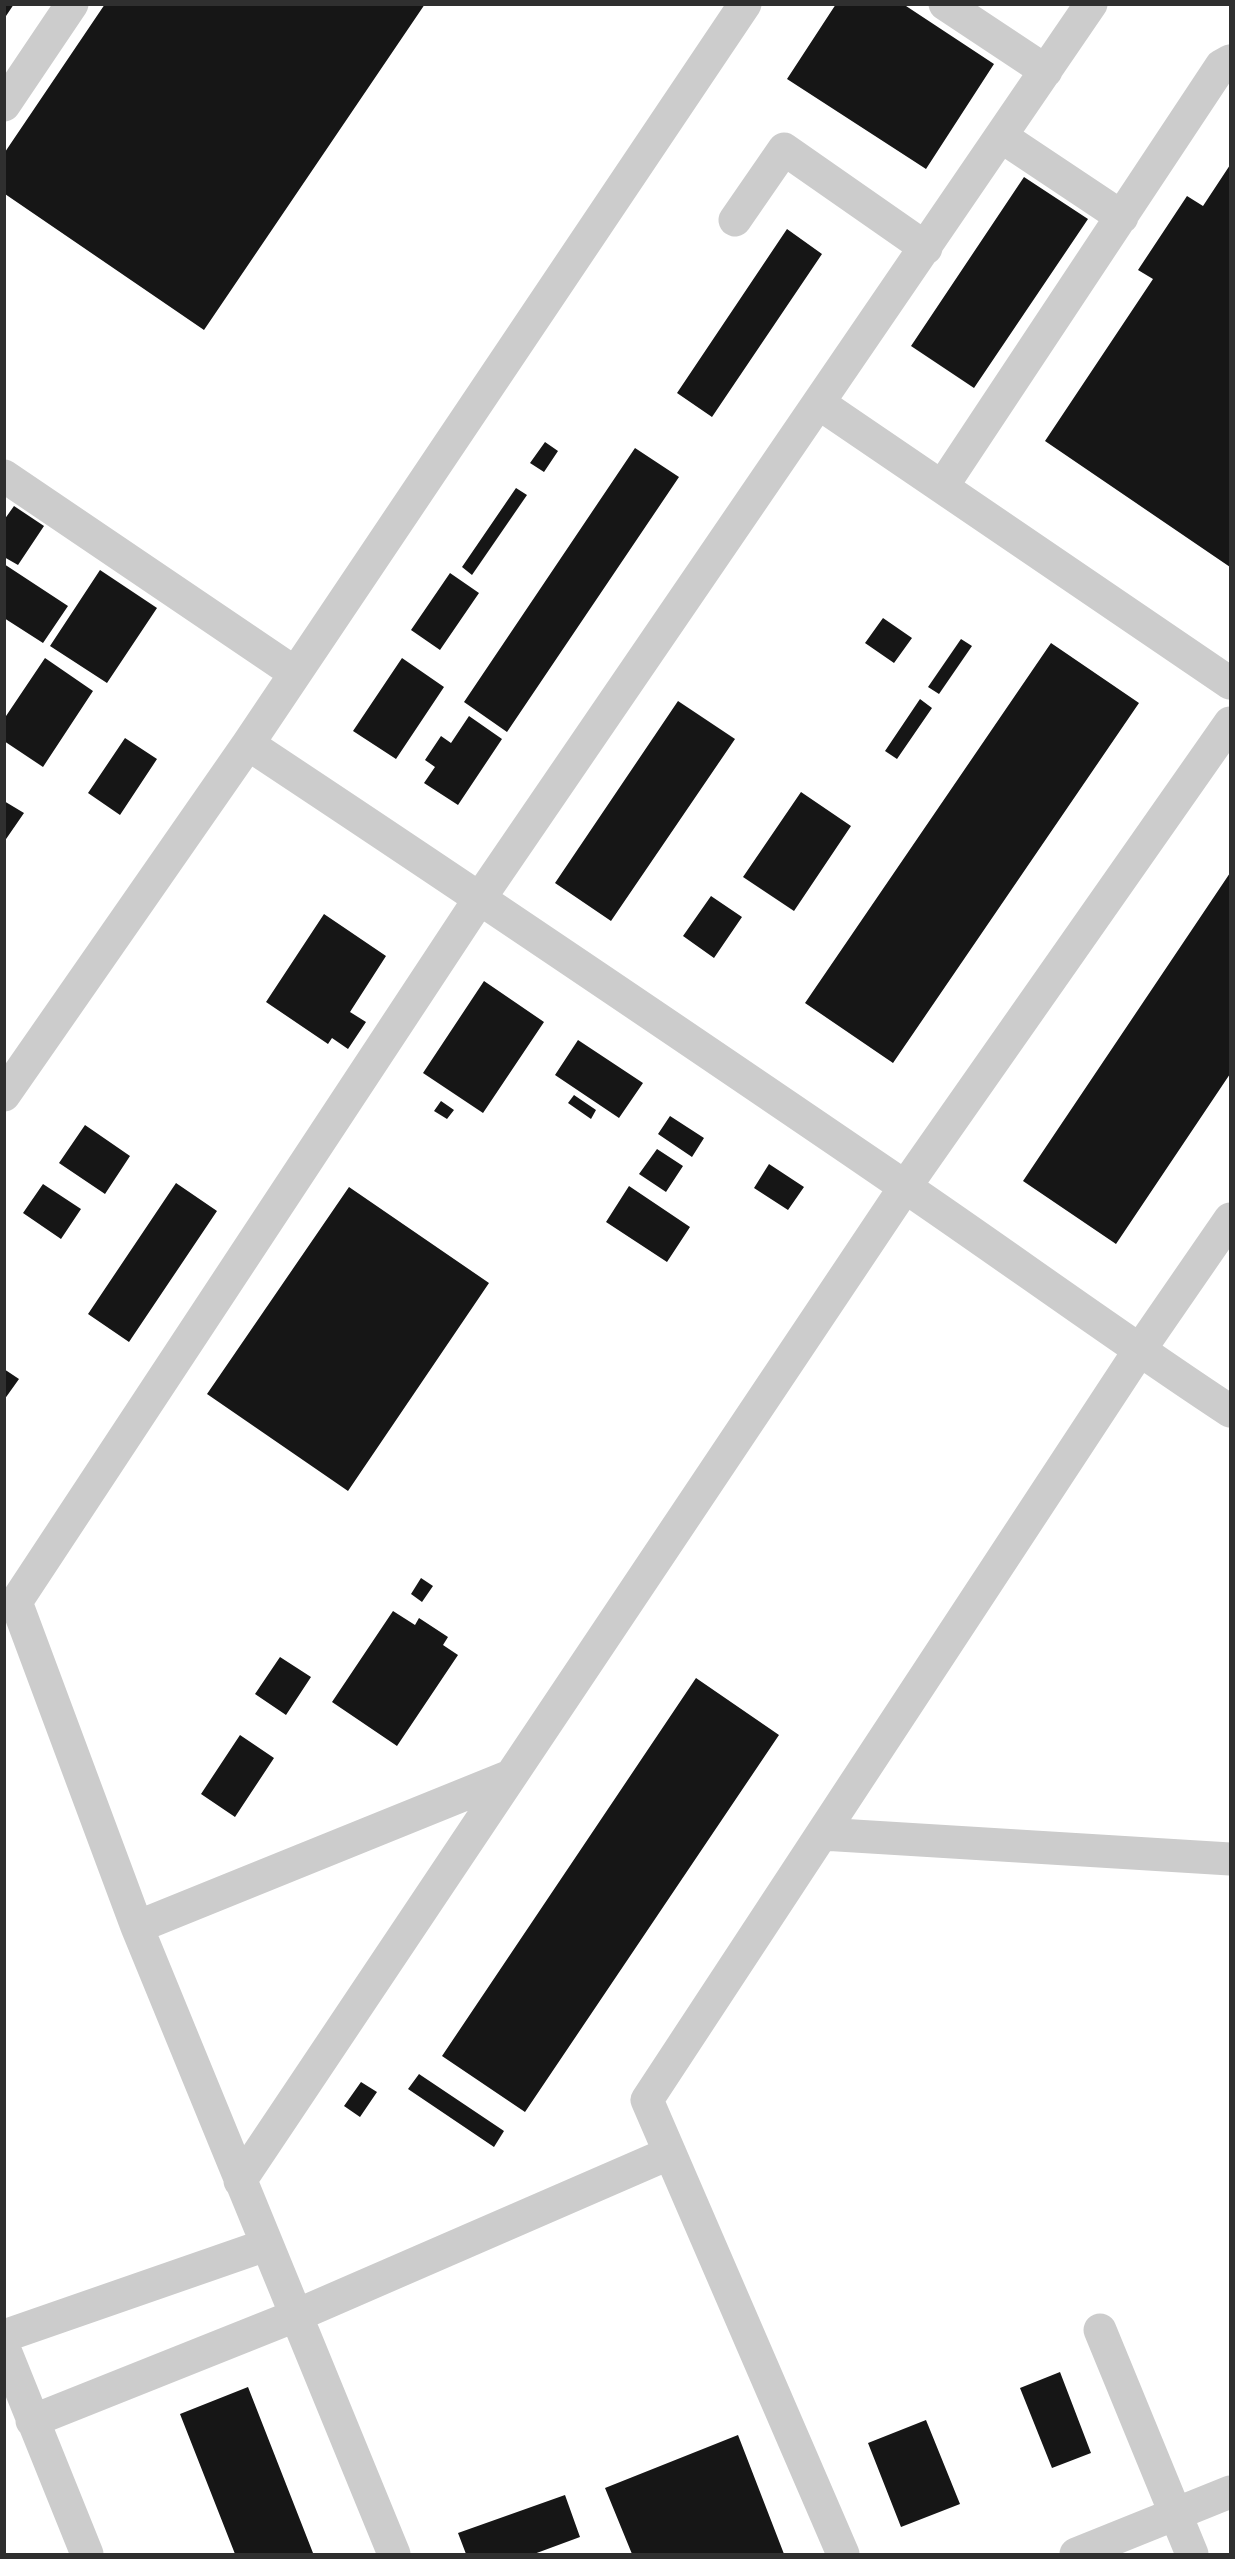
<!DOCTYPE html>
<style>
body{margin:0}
#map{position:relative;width:1235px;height:2559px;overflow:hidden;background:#fff;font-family:"Exo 2",sans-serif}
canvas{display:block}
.frame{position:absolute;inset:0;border:6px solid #2f2f2f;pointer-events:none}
</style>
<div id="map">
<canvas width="1235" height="2559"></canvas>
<div class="frame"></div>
</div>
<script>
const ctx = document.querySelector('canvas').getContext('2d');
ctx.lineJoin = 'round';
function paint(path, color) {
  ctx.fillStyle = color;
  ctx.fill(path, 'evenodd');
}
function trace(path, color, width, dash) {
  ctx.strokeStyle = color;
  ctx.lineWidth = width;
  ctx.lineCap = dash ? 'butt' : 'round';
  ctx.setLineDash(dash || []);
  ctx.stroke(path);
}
paint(new Path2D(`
 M 4,4 L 14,4 L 4,19 Z
 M 105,4 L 425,4 L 204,330 L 5,194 L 5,152 Z
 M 836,4 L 903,4 L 994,64 L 926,169 L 787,79 Z
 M 1230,165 L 1230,567 L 1045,441 L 1153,279 L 1138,270 L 1187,196 L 1203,206 Z
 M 1024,177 L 1088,219 L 974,388 L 911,346 Z
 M 787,229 L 822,254 L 712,417 L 677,393 Z
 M 545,442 L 558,451 L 544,472 L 530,463 Z
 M 635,448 L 679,477 L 507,732 L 464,702 Z
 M 516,488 L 527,495 L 472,575 L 462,567 Z
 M 14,506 L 44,526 L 18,565 L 4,557 L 4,520 Z
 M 4,564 L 68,606 L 43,643 L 4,618 Z
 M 100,570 L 157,608 L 107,683 L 50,646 Z
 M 450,573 L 479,593 L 440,650 L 411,630 Z
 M 883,618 L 912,638 L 894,663 L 865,643 Z
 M 961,639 L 972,646 L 939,694 L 928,687 Z
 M 1051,643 L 1139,703 L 893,1063 L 805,1003 Z
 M 45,658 L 93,691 L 43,767 L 4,741 L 4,719 Z
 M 402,658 L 444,687 L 396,759 L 353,731 Z
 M 920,699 L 932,708 L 897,759 L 885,751 Z
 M 678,701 L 735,739 L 611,921 L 555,883 Z
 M 469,716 L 502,739 L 458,805 L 424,783 L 435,767 L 425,760 L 441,736 L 451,743 Z
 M 125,738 L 157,759 L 120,815 L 88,793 Z
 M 801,792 L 851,826 L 794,911 L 743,877 Z
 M 4,801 L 24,813 L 4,842 Z
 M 1230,873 L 1230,1074 L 1116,1244 L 1023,1181 Z
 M 711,896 L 742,917 L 714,958 L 683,936 Z
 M 324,914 L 386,956 L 350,1012 L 366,1022 L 348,1049 L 332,1038 L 328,1044 L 266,1002 Z
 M 484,981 L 544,1022 L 483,1113 L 423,1073 Z
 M 578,1040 L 643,1083 L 619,1118 L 555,1075 Z
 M 574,1095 L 596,1110 L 591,1119 L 568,1103 Z
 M 441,1101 L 454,1110 L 447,1119 L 434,1111 Z
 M 670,1116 L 704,1138 L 692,1157 L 658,1134 Z
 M 85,1125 L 130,1156 L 105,1194 L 59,1163 Z
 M 657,1149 L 683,1166 L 666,1192 L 639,1174 Z
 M 769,1164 L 804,1187 L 788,1210 L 754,1188 Z
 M 176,1183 L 217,1211 L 129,1342 L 88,1314 Z
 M 43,1184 L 81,1209 L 61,1239 L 23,1213 Z
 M 629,1186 L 690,1227 L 667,1262 L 606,1222 Z
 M 349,1187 L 489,1283 L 348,1491 L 207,1394 Z
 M 4,1369 L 19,1379 L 4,1400 Z
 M 421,1578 L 433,1586 L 422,1602 L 411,1594 Z
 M 393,1611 L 415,1625 L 419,1618 L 448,1637 L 443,1645 L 458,1655 L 397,1746 L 332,1702 Z
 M 280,1657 L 311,1677 L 286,1715 L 255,1694 Z
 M 696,1678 L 779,1735 L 525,2112 L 442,2056 Z
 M 240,1735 L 274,1758 L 235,1817 L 201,1794 Z
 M 419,2074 L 504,2131 L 494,2147 L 408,2089 Z
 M 361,2082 L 377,2092 L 360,2117 L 344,2106 Z
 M 1060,2372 L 1091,2453 L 1052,2468 L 1020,2388 Z
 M 248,2387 L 313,2553 L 309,2554 L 235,2554 L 180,2414 Z
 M 926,2420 L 960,2504 L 901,2527 L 868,2443 Z
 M 738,2435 L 784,2554 L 632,2554 L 605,2488 Z
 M 565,2495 L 580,2537 L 534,2554 L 466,2554 L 458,2533 Z`), '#161616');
trace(new Path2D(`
 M 945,4 L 1046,71
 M 4,105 L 72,4
 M 1002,137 L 1122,217
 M 735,220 L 784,149 L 926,248
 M 820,404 L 1230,683
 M 4,476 L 295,673
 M 942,487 L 1221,66 L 1230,61
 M 248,744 C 467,889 684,1036 901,1184 C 1011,1259 1119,1338 1230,1411
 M 4,1095 L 248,744 L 745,4
 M 822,1834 L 1230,1859
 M 137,1927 L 510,1776
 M 240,2181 L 905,1187 L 1230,723
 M 1100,2330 L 1192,2554
 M 4,2336 L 266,2245
 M 4,2348 L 87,2554
 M 32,2421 L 295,2316 L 670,2153
 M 394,2554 L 137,1927 L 16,1602 L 480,898 L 1091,4
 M 843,2554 L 647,2100 L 1139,1351 L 1230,1219
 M 1076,2554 L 1230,2492`), '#ccc', 33);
</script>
